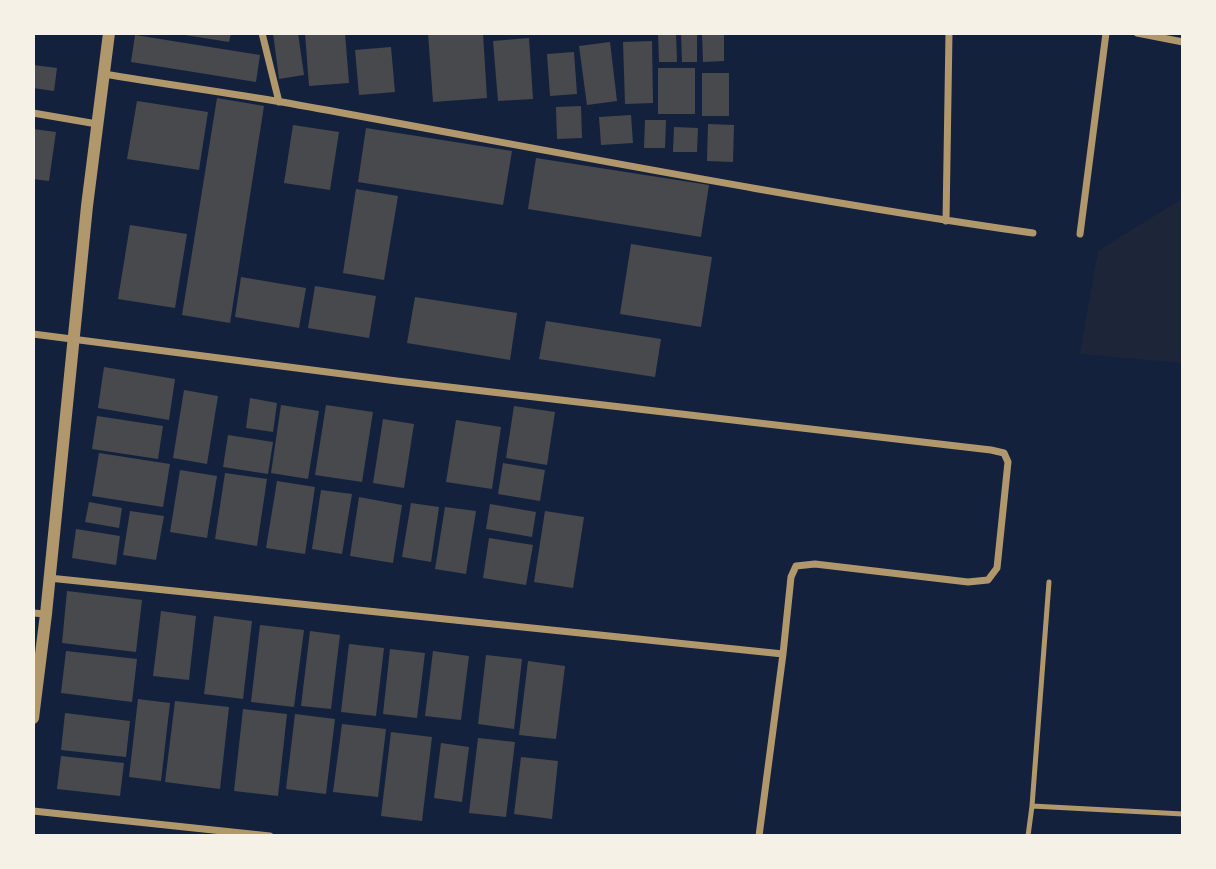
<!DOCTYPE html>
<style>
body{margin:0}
#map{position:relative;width:1216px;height:869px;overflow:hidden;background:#14213d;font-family:Spectral,serif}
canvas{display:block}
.frame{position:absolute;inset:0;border:35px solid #f6f1e7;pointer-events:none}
</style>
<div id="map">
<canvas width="1216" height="869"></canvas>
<div class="frame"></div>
</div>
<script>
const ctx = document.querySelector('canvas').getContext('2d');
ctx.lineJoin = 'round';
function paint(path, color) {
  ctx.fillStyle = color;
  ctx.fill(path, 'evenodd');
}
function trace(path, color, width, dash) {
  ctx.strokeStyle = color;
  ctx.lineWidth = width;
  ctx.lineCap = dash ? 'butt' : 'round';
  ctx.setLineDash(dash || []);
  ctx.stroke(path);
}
paint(new Path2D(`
 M 1183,198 L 1183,363 L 1080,354 L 1098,251 Z`), '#1d2539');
paint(new Path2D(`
 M 185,33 L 231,33 L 229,42 L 185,35 Z
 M 273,33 L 298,33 L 304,75 L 279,79 Z
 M 305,33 L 345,33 L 349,83 L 309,86 Z
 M 428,33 L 483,33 L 487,98 L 433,102 Z
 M 658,33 L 676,33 L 677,62 L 659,62 Z
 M 681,33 L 697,33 L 697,62 L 682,62 Z
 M 702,33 L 724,33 L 724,61 L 703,62 Z
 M 135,35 L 260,55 L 256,82 L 131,62 Z
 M 529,38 L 533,99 L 498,101 L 493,41 Z
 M 652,41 L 653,103 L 625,104 L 623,42 Z
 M 610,42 L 617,101 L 587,105 L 579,46 Z
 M 391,47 L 395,92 L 359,95 L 355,50 Z
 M 574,52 L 577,94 L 550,96 L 547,54 Z
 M 33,65 L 57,68 L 54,91 L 33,88 Z
 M 658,68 L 695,68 L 695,114 L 658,114 Z
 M 702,73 L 729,73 L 729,116 L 702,116 Z
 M 217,98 L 264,106 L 230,323 L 182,315 Z
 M 137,101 L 208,112 L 199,170 L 127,159 Z
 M 581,106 L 582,138 L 557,139 L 556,107 Z
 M 631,115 L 633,143 L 601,145 L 599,117 Z
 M 645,120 L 666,120 L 665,148 L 644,148 Z
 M 708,124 L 734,125 L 733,162 L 707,161 Z
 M 293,125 L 339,132 L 330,190 L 284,183 Z
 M 674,127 L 698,128 L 697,152 L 673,152 Z
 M 366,128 L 512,151 L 503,205 L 358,182 Z
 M 33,129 L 56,132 L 49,181 L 33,179 Z
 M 536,158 L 709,185 L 701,237 L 528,209 Z
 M 356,189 L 398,196 L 384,280 L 343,273 Z
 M 130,225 L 187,234 L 175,308 L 118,299 Z
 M 631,244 L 712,257 L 701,327 L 620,314 Z
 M 241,277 L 306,288 L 299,328 L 235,317 Z
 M 315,286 L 376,296 L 369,338 L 308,328 Z
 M 415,297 L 517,313 L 510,360 L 407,343 Z
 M 546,321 L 661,339 L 655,377 L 539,359 Z
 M 104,367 L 175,379 L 169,420 L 98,408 Z
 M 184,390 L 218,396 L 207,464 L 173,458 Z
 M 250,398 L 277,403 L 273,432 L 246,428 Z
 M 281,405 L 319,411 L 308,479 L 271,473 Z
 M 326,405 L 373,412 L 362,482 L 315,475 Z
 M 514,406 L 555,412 L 547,465 L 506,458 Z
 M 97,416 L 163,426 L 158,459 L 92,449 Z
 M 383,419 L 414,424 L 404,488 L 373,483 Z
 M 456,420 L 501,427 L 492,489 L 446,482 Z
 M 228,435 L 273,442 L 268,474 L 223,467 Z
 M 99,453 L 170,464 L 163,507 L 92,496 Z
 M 503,463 L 545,470 L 540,501 L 498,494 Z
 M 180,470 L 217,476 L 207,538 L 170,532 Z
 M 225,473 L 267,479 L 257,546 L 215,539 Z
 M 277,481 L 315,487 L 305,554 L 266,548 Z
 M 321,490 L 352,494 L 342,554 L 312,549 Z
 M 359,497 L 402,505 L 393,563 L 350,556 Z
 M 89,502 L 122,508 L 119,528 L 85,522 Z
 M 411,503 L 439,507 L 431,562 L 402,557 Z
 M 490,504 L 536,512 L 532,537 L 486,529 Z
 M 445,507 L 476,511 L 466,574 L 435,569 Z
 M 130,511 L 164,516 L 156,560 L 123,555 Z
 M 545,511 L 584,517 L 573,588 L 534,582 Z
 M 76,529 L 120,536 L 116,565 L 72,558 Z
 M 489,538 L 533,545 L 526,585 L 483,578 Z
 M 67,591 L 142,600 L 136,652 L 62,643 Z
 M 161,611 L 196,616 L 189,680 L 153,676 Z
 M 214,616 L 252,621 L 243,699 L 204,694 Z
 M 260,625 L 304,630 L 294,707 L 251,702 Z
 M 310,631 L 340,635 L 331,709 L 301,706 Z
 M 349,644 L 384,648 L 376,716 L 341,712 Z
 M 390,649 L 425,653 L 417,718 L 383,714 Z
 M 66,651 L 137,659 L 132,702 L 61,693 Z
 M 433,651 L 469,656 L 461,720 L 425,716 Z
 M 486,655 L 522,659 L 514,729 L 478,724 Z
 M 528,661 L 565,666 L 556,739 L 519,735 Z
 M 138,699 L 170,703 L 161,781 L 129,777 Z
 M 175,701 L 229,707 L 220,789 L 165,782 Z
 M 243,709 L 287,714 L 278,796 L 234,791 Z
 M 65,713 L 130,721 L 126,757 L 61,750 Z
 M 295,714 L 335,719 L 326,794 L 286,789 Z
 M 342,724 L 386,729 L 378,797 L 333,792 Z
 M 391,732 L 432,737 L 422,821 L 381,816 Z
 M 478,738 L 515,742 L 506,817 L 469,813 Z
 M 441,743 L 469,747 L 462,802 L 434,798 Z
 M 61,756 L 124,763 L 120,796 L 57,789 Z
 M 521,757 L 558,761 L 552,819 L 514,814 Z`), '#48494c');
trace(new Path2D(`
 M 1032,806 L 1183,814
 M 1028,836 L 1032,806 L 1049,582`), '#b1986c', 5);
trace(new Path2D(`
 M 262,33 L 279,102
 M 1137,33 L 1183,42
 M 104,74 C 163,84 223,92 282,102 C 532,147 781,197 1033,233
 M 33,113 L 97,124
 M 946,221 L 949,33
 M 1080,234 L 1106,33
 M 33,334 L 397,381 L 991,450 L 1004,453 L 1008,462 L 997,568 L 988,580 L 968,582 L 815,564 L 796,566 L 791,577 L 783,654 L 759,836
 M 49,578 L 783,654
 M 33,613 L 46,614
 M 33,811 L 270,836`), '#b1986c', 7);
trace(new Path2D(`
 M 33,718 L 46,614 L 87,206 L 109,33`), '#b1986c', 12);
</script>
